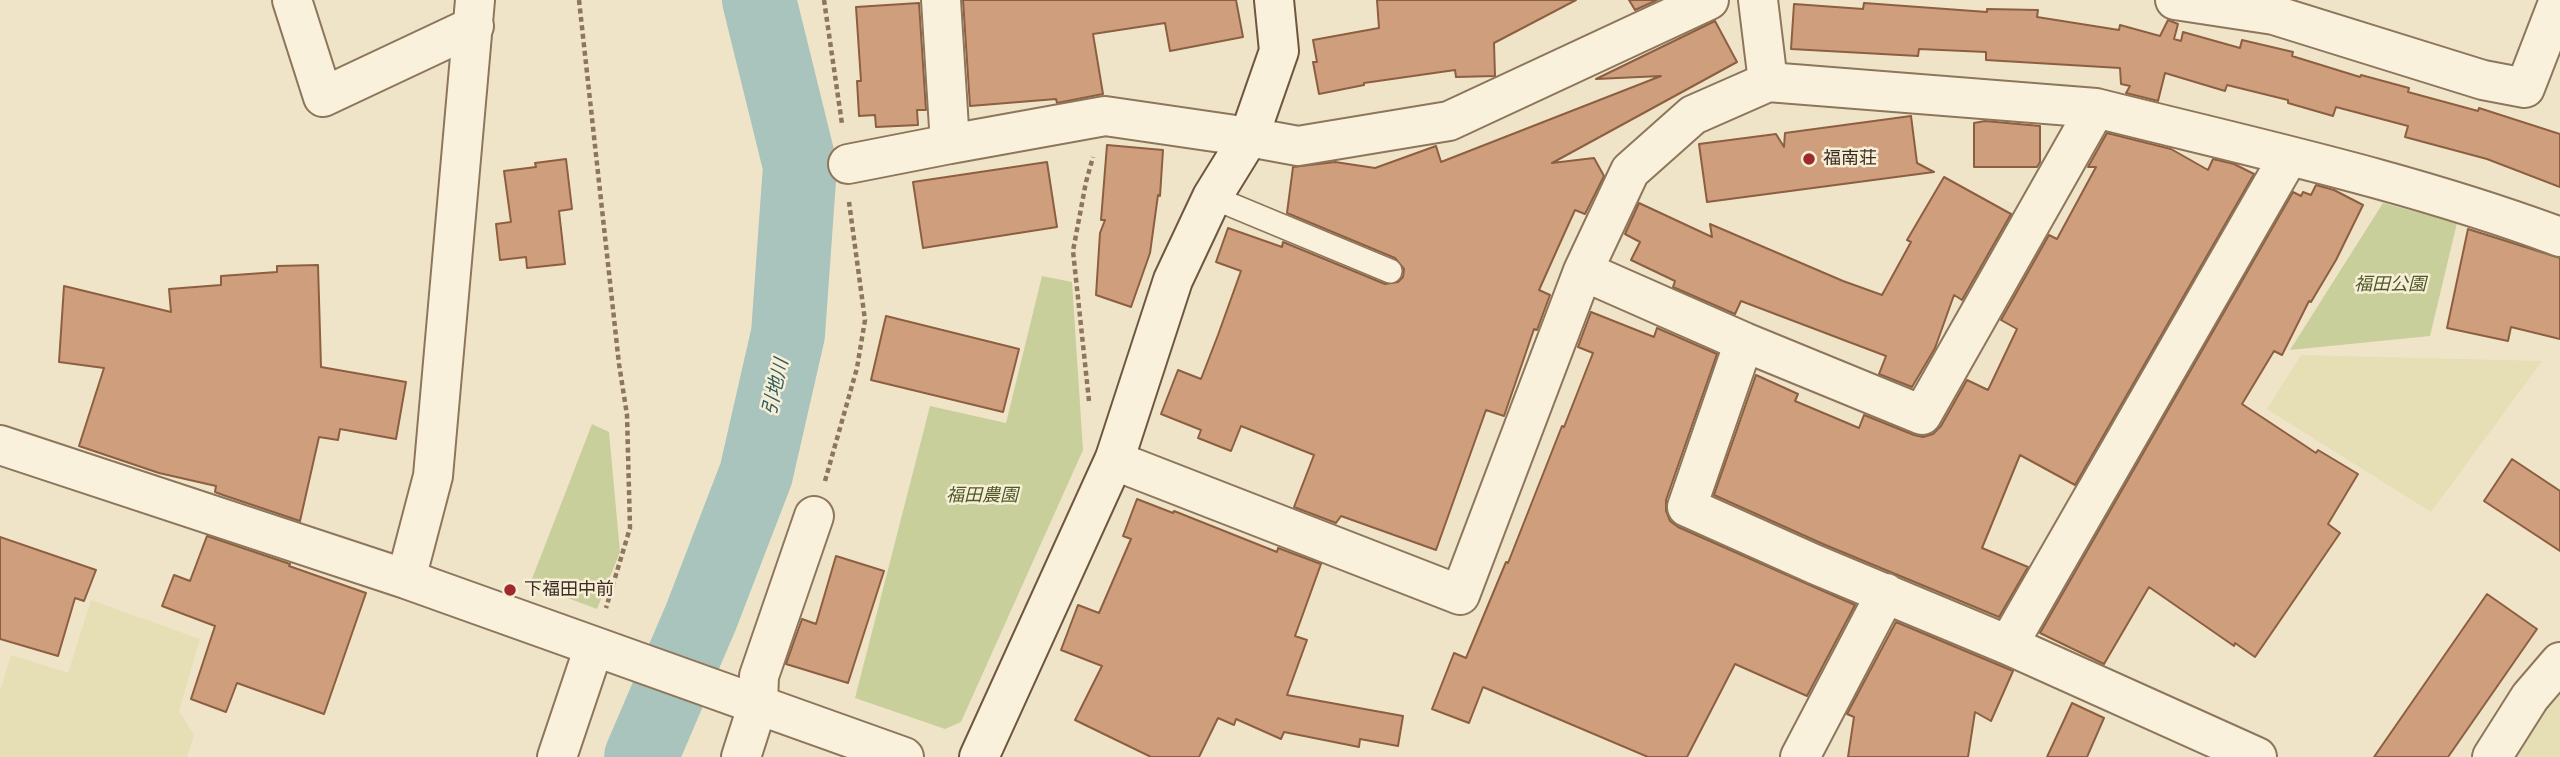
<!DOCTYPE html>
<meta charset="utf-8">
<style>
body{margin:0}
canvas{display:block;background:#f0e4c8}
</style>
<canvas width="2560" height="757"></canvas>
<script>
const ctx = document.querySelector('canvas').getContext('2d');
ctx.lineJoin = 'round';
function paint(path, color) {
  ctx.fillStyle = color;
  ctx.fill(path, 'evenodd');
}
function trace(path, color, width, dash) {
  ctx.strokeStyle = color;
  ctx.lineWidth = width;
  ctx.lineCap = dash ? 'butt' : 'round';
  ctx.setLineDash(dash || []);
  ctx.stroke(path);
}
function label(font, color, halo, rows, align = 'center') {
  ctx.font = font + ' Lora,"Noto Sans JP",serif';
  ctx.lineWidth = 5;
  ctx.setLineDash([]);
  ctx.textBaseline = 'middle';
  ctx.strokeStyle = halo;
  ctx.fillStyle = color;
  for (const [text, x, y, turn = 0] of rows) {
    ctx.save();
    ctx.translate(x, y);
    ctx.rotate((+turn || 0) * Math.PI / 180);
    ctx.textAlign = isNaN(turn) ? turn : align;
    if (halo) ctx.strokeText(text, 0, 0);
    ctx.fillText(text, 0, 0);
    ctx.restore();
  }
}
paint(new Path2D(`
 M 2301,355 L 2542,361 L 2431,512 L 2267,409 Z
 M 91,600 L 200,639 L 179,711 L 194,735 L 187,757 L 0,757 L 0,691 L 11,655 L 68,673 Z
 M 2560,675 L 2560,757 L 2503,757 Z`), '#e6deb5');
paint(new Path2D(`
 M 2383,203 L 2457,223 L 2430,336 L 2290,350 Z
 M 1042,276 L 1072,282 L 1083,450 L 961,722 L 945,729 L 855,698 L 930,406 L 1006,423 Z
 M 592,424 L 609,432 L 620,552 L 597,609 L 530,584 Z`), '#c9cf9b');
trace(new Path2D(`
 M 641,757 L 701,617 L 756,474 L 788,334 L 800,166 L 759,0`), '#a9c4bc', 74);
const building = new Path2D(`
 M 963,0 L 1236,0 L 1243,37 L 1170,51 L 1165,23 L 1093,34 L 1103,94 L 1057,103 L 1056,99 L 970,106 Z
 M 1377,0 L 1576,0 L 1494,43 L 1495,76 L 1456,77 L 1455,70 L 1364,83 L 1364,85 L 1319,94 L 1313,62 L 1317,62 L 1313,40 L 1379,28 Z
 M 1629,0 L 1657,0 L 1635,10 Z
 M 919,3 L 926,110 L 917,110 L 918,125 L 876,127 L 875,115 L 859,116 L 857,81 L 861,81 L 856,7 Z
 M 1864,3 L 1987,12 L 1987,9 L 2038,10 L 2037,17 L 2119,30 L 2120,25 L 2160,36 L 2168,20 L 2178,24 L 2174,39 L 2181,41 L 2183,32 L 2240,48 L 2242,40 L 2293,52 L 2292,56 L 2360,77 L 2361,75 L 2409,88 L 2408,92 L 2478,111 L 2479,108 L 2560,134 L 2560,187 L 2487,159 L 2405,137 L 2408,126 L 2336,107 L 2333,116 L 2288,103 L 2288,100 L 2227,85 L 2225,91 L 2165,73 L 2158,101 L 2126,93 L 2130,86 L 2121,84 L 2120,68 L 1986,60 L 1986,52 L 1919,49 L 1918,56 L 1791,49 L 1794,4 L 1863,9 Z
 M 1715,21 L 1737,62 L 1552,163 L 1594,158 L 1604,176 L 1585,214 L 1575,210 L 1565,232 L 1539,290 L 1550,295 L 1537,330 L 1534,329 L 1504,416 L 1486,410 L 1436,550 L 1341,516 L 1336,523 L 1294,507 L 1314,455 L 1241,426 L 1231,451 L 1198,438 L 1201,430 L 1161,414 L 1178,370 L 1201,379 L 1218,335 L 1241,271 L 1216,262 L 1228,228 L 1282,247 L 1283,242 L 1385,284 L 1398,282 L 1403,277 L 1404,269 L 1395,258 L 1287,213 L 1293,167 L 1335,162 L 1375,168 L 1436,146 L 1441,162 L 1661,76 L 1596,79 Z
 M 1911,116 L 1917,163 L 1934,172 L 1707,202 L 1699,144 L 1776,134 L 1784,147 L 1785,133 Z
 M 1985,121 L 2040,126 L 2040,162 L 2037,167 L 1974,167 L 1974,123 Z
 M 2107,133 L 2171,149 L 2208,170 L 2213,159 L 2234,164 L 2254,174 L 2075,485 L 2020,455 L 1982,548 L 2028,567 L 1999,617 L 1823,544 L 1714,495 L 1756,375 L 1798,394 L 1795,401 L 1859,428 L 1864,415 L 1914,435 L 1923,437 L 1933,434 L 1941,426 L 1967,380 L 1988,390 L 2017,329 L 2001,320 L 2049,235 L 2057,239 L 2096,167 L 2088,167 Z
 M 1107,145 L 1163,150 L 1160,196 L 1158,195 L 1150,253 L 1131,307 L 1096,295 L 1100,233 L 1105,220 L 1101,220 Z
 M 566,159 L 572,209 L 559,211 L 565,264 L 527,268 L 526,257 L 500,260 L 496,224 L 511,222 L 504,171 L 536,167 L 535,163 Z
 M 1047,162 L 1057,227 L 923,248 L 913,182 Z
 M 1944,177 L 2011,214 L 1962,300 L 1954,295 L 1935,348 L 1912,387 L 1879,374 L 1886,356 L 1741,301 L 1735,314 L 1673,287 L 1675,281 L 1631,260 L 1640,242 L 1625,234 L 1639,203 L 1712,237 L 1710,224 L 1843,281 L 1882,295 L 1911,242 L 1907,240 Z
 M 2316,185 L 2334,190 L 2363,205 L 2336,260 L 2311,302 L 2309,301 L 2282,355 L 2274,351 L 2242,404 L 2316,453 L 2318,450 L 2358,474 L 2328,524 L 2340,533 L 2255,657 L 2235,643 L 2234,646 L 2149,587 L 2104,664 L 2040,633 L 2293,192 L 2301,196 L 2303,192 L 2311,195 Z
 M 2468,229 L 2560,258 L 2560,339 L 2511,327 L 2508,341 L 2447,328 Z
 M 318,265 L 321,367 L 406,382 L 396,439 L 340,429 L 338,440 L 319,437 L 300,521 L 223,495 L 215,492 L 216,486 L 159,473 L 79,446 L 104,368 L 59,362 L 64,286 L 171,312 L 169,289 L 221,285 L 221,276 L 277,272 L 277,266 Z
 M 1591,312 L 1654,337 L 1657,328 L 1717,354 L 1666,500 L 1666,511 L 1670,521 L 1678,527 L 1855,605 L 1807,696 L 1735,664 L 1687,757 L 1648,757 L 1483,687 L 1469,723 L 1432,709 L 1454,653 L 1466,658 L 1506,562 L 1508,563 L 1562,426 L 1564,427 L 1593,353 L 1578,347 Z
 M 886,316 L 1019,349 L 1003,412 L 871,380 Z
 M 2512,459 L 2560,491 L 2560,551 L 2484,501 Z
 M 1137,499 L 1173,513 L 1174,511 L 1277,552 L 1278,548 L 1321,564 L 1295,636 L 1307,640 L 1287,695 L 1403,716 L 1398,746 L 1360,739 L 1359,747 L 1284,732 L 1281,739 L 1236,719 L 1234,725 L 1218,718 L 1199,757 L 1151,757 L 1075,720 L 1102,666 L 1061,650 L 1078,605 L 1099,613 L 1131,539 L 1123,536 Z
 M 207,536 L 290,564 L 289,566 L 366,593 L 324,714 L 237,683 L 226,712 L 191,699 L 215,626 L 162,606 L 174,575 L 190,581 Z
 M 0,537 L 96,570 L 84,601 L 75,598 L 58,656 L 0,639 Z
 M 836,556 L 884,571 L 848,683 L 786,664 L 802,619 L 816,624 Z
 M 2487,594 L 2537,629 L 2448,757 L 2374,757 Z
 M 1896,622 L 2013,671 L 1991,721 L 1975,712 L 1968,757 L 1848,757 L 1854,717 L 1847,714 Z
 M 2072,703 L 2104,718 L 2087,757 L 2047,757 Z`);
paint(building, '#cf9f7d');
trace(building, '#8d5f41', 2);
const lane = new Path2D(`
 M 1212,197 L 1390,271`);
const street = new Path2D(`
 M 292,0 L 323,97 L 474,26
 M 941,0 L 950,144 L 1105,116 L 1249,137 L 1298,146 L 1449,121 L 1709,0
 M 1758,0 L 1768,82
 M 2175,0 L 2274,15 L 2483,80 L 2525,88 L 2559,0
 M 848,164 L 950,144
 M 1583,271 L 1630,171 L 1693,115 L 1768,82 L 2096,108
 M 1744,342 L 1687,507 L 1814,564 L 2008,645 L 2257,757
 M 0,445 L 406,579 L 904,757
 M 1115,458 L 1131,467 L 1460,595 L 1583,271 L 1744,342 L 1922,415 L 2096,108 C 2251,147 2410,181 2560,237
 M 406,579 L 433,476 L 475,0
 M 2008,645 L 2289,156
 M 557,757 L 594,647
 M 741,757 L 758,704 L 759,676 L 814,516
 M 1800,757 L 1886,593
 M 2492,757 L 2530,697 L 2560,662`);
const secondary = new Path2D(`
 M 979,757 L 1115,458 L 1173,280 L 1212,197 L 1249,137 L 1279,51 L 1274,0`);
trace(lane, '#8d765c', 26);
trace(street, '#8d765c', 42);
trace(secondary, '#6f573f', 42);
trace(new Path2D(`
 M 579,0 L 619,364 L 627,415 L 630,528 L 606,608
 M 824,0 L 842,124
 M 1089,401 L 1073,251 L 1086,182 L 1093,157
 M 825,481 L 857,368 L 865,320 L 849,202`), '#8d765c', 4.5, [5, 3.5]);
trace(lane, '#faf1dc', 23);
trace(street, '#faf1dc', 38);
trace(secondary, '#faf1dc', 38);
for (const [x, y, r, color] of [
 [1809,159,7,"#9e2a2b"],
 [510,590,7,"#9e2a2b"]
]) {
  const dot = new Path2D();
  dot.arc(x, y, r, 0, 2 * Math.PI);
  ctx.fillStyle = color;
  ctx.fill(dot);
  trace(dot, '#f7eed8', 2.5);
}
label('18px', '#3d2e20', '#f7eed8', [
 ["福南荘",1823,159],
 ["下福田中前",524,590]
], 'left');
label('italic 18px', '#4d5a26', '#f7eed8', [
 ["福田公園",2390,285],
 ["福田農園",982,496]
]);
label('italic 19px', '#2f5d5a', '#f7eed8', [
 ["引地川",776,387,-77]
]);
</script>
